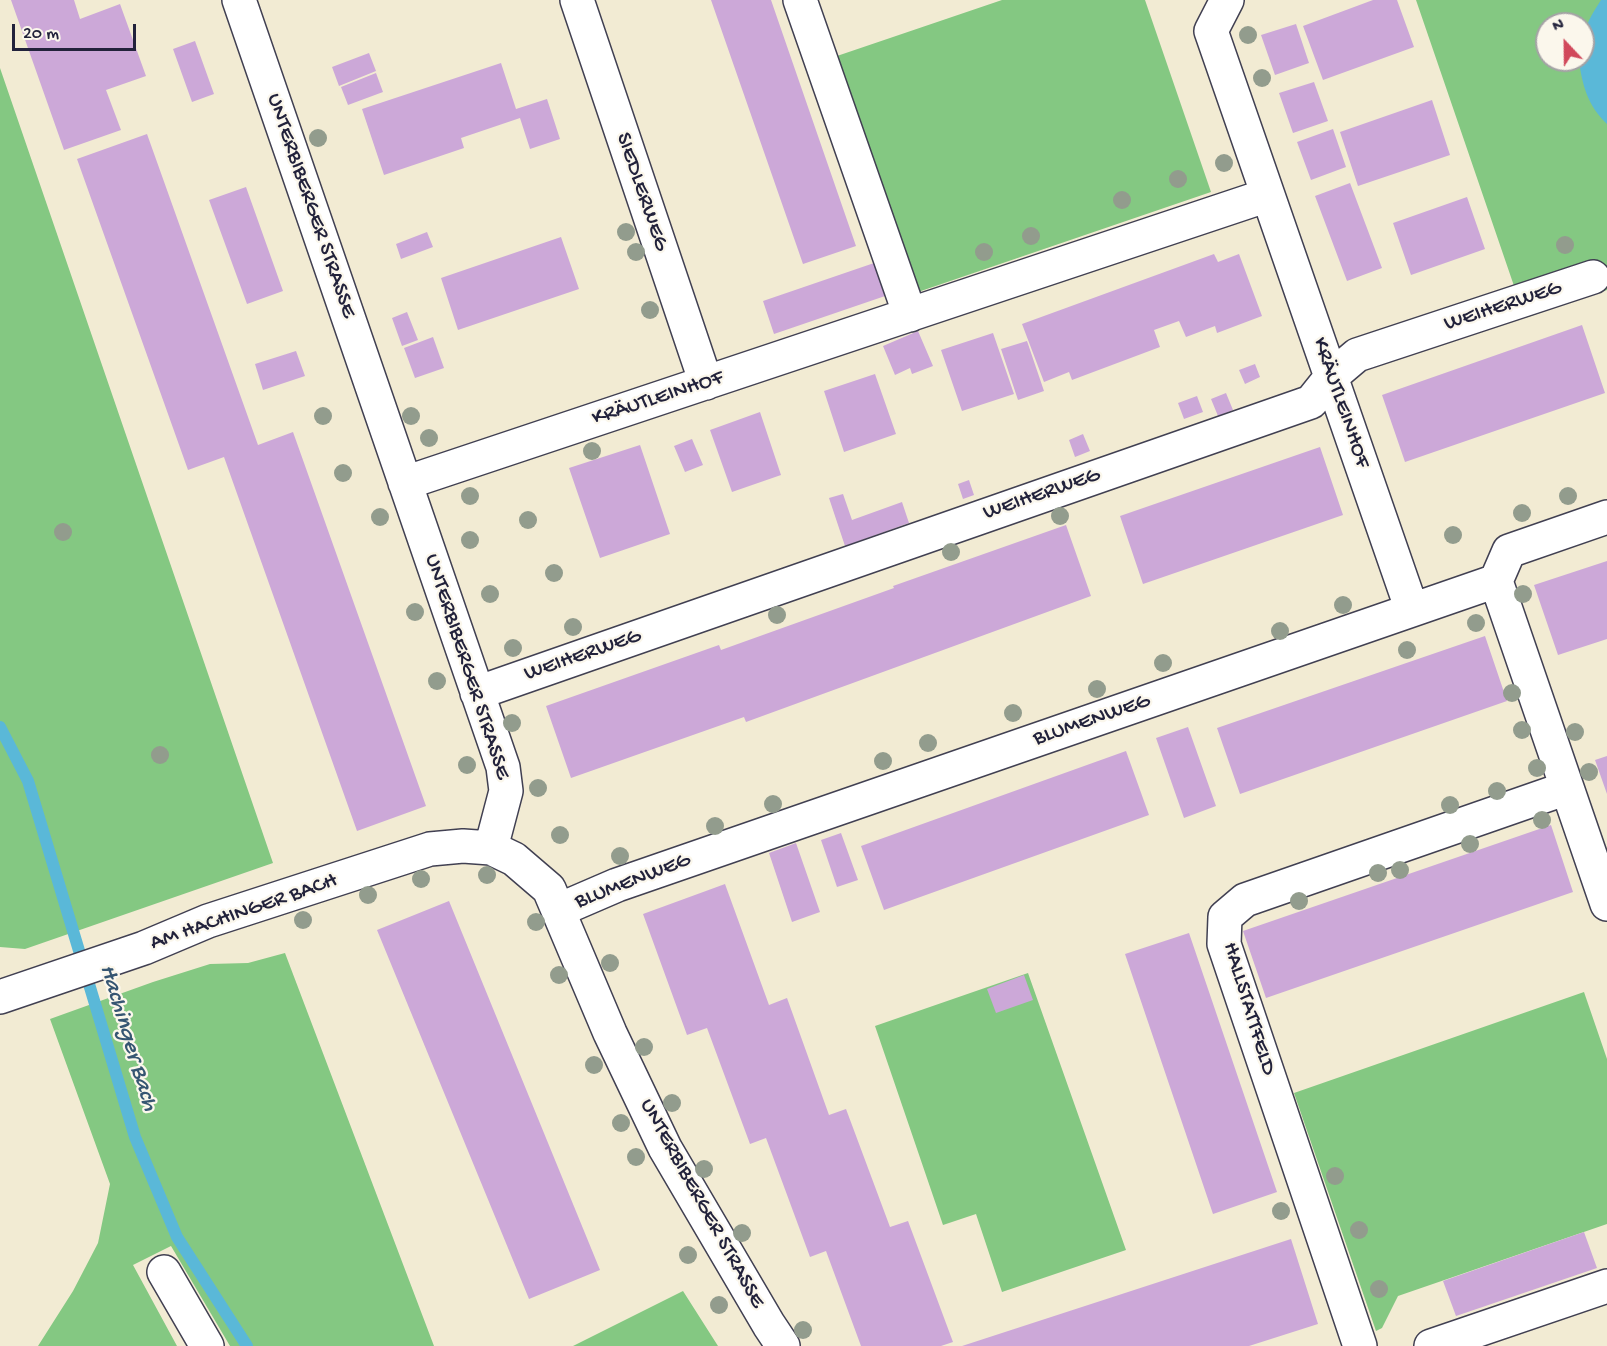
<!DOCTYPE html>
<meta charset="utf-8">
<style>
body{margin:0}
#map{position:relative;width:1607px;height:1346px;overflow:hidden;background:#f2ebd3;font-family:"Gochi Hand",sans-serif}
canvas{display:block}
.north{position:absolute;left:1535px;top:12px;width:60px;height:60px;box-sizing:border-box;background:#fbf7ec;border:2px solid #a4a2a5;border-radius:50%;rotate:338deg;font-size:16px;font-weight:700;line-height:24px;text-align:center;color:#22223b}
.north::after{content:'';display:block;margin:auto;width:21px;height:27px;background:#d1495b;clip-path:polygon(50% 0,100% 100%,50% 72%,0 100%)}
.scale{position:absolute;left:12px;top:24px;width:124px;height:27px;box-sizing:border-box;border:3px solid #22223b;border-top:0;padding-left:8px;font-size:18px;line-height:21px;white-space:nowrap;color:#22223b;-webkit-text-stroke:4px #fbf7ec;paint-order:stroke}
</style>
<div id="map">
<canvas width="1607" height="1346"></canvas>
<div class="north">N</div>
<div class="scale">20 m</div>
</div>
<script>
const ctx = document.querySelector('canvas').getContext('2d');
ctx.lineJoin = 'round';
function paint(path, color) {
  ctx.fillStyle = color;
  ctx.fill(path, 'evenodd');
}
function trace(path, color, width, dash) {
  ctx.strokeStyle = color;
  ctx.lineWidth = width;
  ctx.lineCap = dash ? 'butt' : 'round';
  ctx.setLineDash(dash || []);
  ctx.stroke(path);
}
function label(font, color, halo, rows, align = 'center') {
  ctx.font = font + ' "Gochi Hand",sans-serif';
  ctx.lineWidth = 4.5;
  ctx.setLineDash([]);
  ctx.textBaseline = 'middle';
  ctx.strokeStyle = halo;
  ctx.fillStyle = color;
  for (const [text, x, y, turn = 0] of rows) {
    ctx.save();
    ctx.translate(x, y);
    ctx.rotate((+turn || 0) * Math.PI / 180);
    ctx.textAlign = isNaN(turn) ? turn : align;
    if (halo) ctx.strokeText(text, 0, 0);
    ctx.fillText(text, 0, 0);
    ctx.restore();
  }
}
paint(new Path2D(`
 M 1002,0 L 1145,0 L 1211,192 L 918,292 L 837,56 Z
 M 1416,0 L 1607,0 L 1607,290 L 1525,318 ZM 1547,24 L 1583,24 L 1583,60 L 1547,60 Z
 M 0,68 L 273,863 L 25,949 L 0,947 Z
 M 285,953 L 434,1346 L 230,1346 L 171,1246 L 133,1265 L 177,1346 L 38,1346 L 73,1291 L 98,1243 L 110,1184 L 50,1019 L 153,982 L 210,964 L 248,963 Z
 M 1028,973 L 1126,1250 L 1002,1292 L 976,1214 L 943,1225 L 875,1026 Z
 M 1584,992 L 1607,1059 L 1607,1224 L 1398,1296 L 1382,1328 L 1376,1331 L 1294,1093 Z
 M 683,1291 L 718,1346 L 573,1346 Z`), '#84c882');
paint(new Path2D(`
 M 1601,0 L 1607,0 L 1607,124 C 1588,106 1582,85 1579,60 L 1583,60 C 1583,30 1585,25 1601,0 Z`), '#5ab8d8');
trace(new Path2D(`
 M 0,727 L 28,781 L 135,1137 L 177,1237 L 247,1346`), '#5ab8d8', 12);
paint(new Path2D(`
 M 11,0 L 74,0 L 80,19 L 120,4 L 146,76 L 106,90 L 121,130 L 64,150 Z
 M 711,0 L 771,0 L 856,246 L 803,264 Z
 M 1373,0 L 1397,0 L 1414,47 L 1323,80 L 1303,26 Z
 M 1296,24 L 1309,63 L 1275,75 L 1261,35 Z
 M 195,41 L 214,94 L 192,102 L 173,49 Z
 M 369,53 L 376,71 L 339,86 L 332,67 Z
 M 501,63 L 516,109 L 547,99 L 560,139 L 530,149 L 520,118 L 461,138 L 464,148 L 384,175 L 362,109 Z
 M 376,73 L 383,92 L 348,105 L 341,87 Z
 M 1314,82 L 1328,121 L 1293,133 L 1279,93 Z
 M 1432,100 L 1450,155 L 1358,186 L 1340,132 Z
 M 1333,129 L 1346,167 L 1311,180 L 1297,142 Z
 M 147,134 L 258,445 L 293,432 L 426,806 L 357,831 L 224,457 L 188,470 L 77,159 Z
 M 1350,183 L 1382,268 L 1347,281 L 1315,196 Z
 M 246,187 L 283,291 L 247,304 L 209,200 Z
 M 1467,197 L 1485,249 L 1411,275 L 1393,223 Z
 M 427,232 L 433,247 L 401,259 L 396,244 Z
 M 561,237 L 579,289 L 458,330 L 441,278 Z
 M 1214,254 L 1218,262 L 1239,254 L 1262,316 L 1217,333 L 1215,326 L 1186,337 L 1179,321 L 1154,330 L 1160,347 L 1072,380 L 1069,372 L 1044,382 L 1022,324 Z
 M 877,262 L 888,295 L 774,334 L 763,301 Z
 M 407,312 L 418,340 L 402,346 L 392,318 Z
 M 1582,325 L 1605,393 L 1405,462 L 1382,395 Z
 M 918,331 L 933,366 L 912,374 L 910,368 L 895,375 L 883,346 Z
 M 993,333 L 1014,394 L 962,411 L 941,350 Z
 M 433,337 L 444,368 L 415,378 L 404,348 Z
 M 1027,341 L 1044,391 L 1018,400 L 1001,349 Z
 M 296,351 L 305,376 L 263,390 L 255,364 Z
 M 1255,364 L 1260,377 L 1245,384 L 1239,370 Z
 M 875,374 L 896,434 L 844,452 L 824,391 Z
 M 1226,393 L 1233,410 L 1218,416 L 1211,399 Z
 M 1197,396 L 1203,412 L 1184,419 L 1178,403 Z
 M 760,412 L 781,475 L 732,492 L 710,430 Z
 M 1083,434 L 1090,451 L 1075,457 L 1069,440 Z
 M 692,439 L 703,465 L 685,472 L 674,446 Z
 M 640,445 L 670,534 L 600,558 L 569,468 Z
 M 1320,447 L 1343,515 L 1143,584 L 1120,516 Z
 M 969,480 L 974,495 L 963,499 L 958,484 Z
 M 843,494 L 852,520 L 902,502 L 909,523 L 845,546 L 829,498 Z
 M 1066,525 L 1091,596 L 746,722 L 744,717 L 571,778 L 546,706 L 719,645 L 721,650 L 894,588 L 893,586 Z
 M 1607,561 L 1607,639 L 1558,655 L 1534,585 Z
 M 1485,636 L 1507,701 L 1240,794 L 1217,728 Z
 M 1188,727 L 1216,806 L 1184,818 L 1156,738 Z
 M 1126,751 L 1149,815 L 884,910 L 861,846 Z
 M 1607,756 L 1607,794 L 1595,760 Z
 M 1551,825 L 1573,892 L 1266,998 L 1243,931 Z
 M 841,833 L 858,880 L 837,887 L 821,840 Z
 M 796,843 L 820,912 L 792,922 L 769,853 Z
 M 725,884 L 769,1005 L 787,998 L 829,1115 L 846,1109 L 890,1227 L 908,1221 L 953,1342 L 941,1346 L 861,1346 L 826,1251 L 810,1257 L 766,1138 L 750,1144 L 707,1028 L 687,1035 L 643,914 Z
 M 449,901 L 600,1270 L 529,1299 L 377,930 Z
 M 1189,933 L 1277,1192 L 1213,1214 L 1125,954 Z
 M 1024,975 L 1033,1000 L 996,1013 L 987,989 Z
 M 1584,1232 L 1597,1268 L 1456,1316 L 1443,1281 Z
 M 1291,1239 L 1318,1324 L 1249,1346 L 962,1346 Z`), '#cca8d8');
const street = new Path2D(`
 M 239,0 L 503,767 L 506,791 L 491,848
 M 577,0 L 706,383
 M 800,0 L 910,315
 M 1227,0 L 1211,31 L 1412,610
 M 405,483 L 1268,195
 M 1496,581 L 1607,904
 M 477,693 L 1311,402 L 1331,377 L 1357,355 L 1593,277
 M 559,910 L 617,885 L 1496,581 L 1509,551 L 1607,517
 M 0,997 L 144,948 L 208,921 L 430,849 L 463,846 L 491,848 L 514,859 L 549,889 L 610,1033 L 665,1148 L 769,1325 L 783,1346
 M 164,1272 L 207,1346
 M 1360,1346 L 1224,944 L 1225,917 L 1245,900 L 1567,788
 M 1431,1346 L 1607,1286`);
trace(street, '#414052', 36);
trace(street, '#fff', 33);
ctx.fillStyle = '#929c8d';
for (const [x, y] of [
 [1248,35],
 [1262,78],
 [318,138],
 [1224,163],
 [1178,179],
 [1122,200],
 [626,232],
 [1031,236],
 [1565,245],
 [636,252],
 [984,252],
 [650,310],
 [323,416],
 [411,416],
 [429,438],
 [592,451],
 [343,473],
 [470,496],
 [1568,496],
 [1522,513],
 [1060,516],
 [380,517],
 [528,520],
 [63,532],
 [1453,535],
 [470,540],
 [951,552],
 [554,573],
 [490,594],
 [1523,594],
 [1343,605],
 [415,612],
 [777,615],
 [1476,623],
 [573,627],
 [1280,631],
 [513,648],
 [1407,650],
 [1163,663],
 [437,681],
 [1097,689],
 [1512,693],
 [1013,713],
 [512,723],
 [1522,730],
 [1575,732],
 [928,743],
 [160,755],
 [883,761],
 [467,765],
 [1537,768],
 [1589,772],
 [538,788],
 [1497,791],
 [773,804],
 [1450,805],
 [1542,820],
 [715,826],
 [560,835],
 [1470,844],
 [620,856],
 [1400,870],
 [1378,873],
 [487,875],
 [421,879],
 [368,895],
 [1299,901],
 [303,920],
 [536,922],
 [610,963],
 [559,975],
 [644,1047],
 [594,1065],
 [672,1103],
 [621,1123],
 [636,1157],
 [704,1169],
 [1335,1176],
 [1281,1211],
 [1359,1230],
 [742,1233],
 [688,1255],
 [1379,1289],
 [719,1305],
 [803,1330]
]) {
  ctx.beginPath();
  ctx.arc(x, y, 9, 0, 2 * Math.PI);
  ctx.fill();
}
label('22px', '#22223b', '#fbf7ec', [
 ["SIEDLERWEG",641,192,71],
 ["UNTERBIBERGER STRASSE",310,206,71],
 ["WEIHERWEG",1503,307,-18],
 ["KRÄUTLEINHOF",658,399,-18],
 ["KRÄUTLEINHOF",1340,403,71],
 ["WEIHERWEG",1042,495,-19],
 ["WEIHERWEG",583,656,-19],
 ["UNTERBIBERGER STRASSE",466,667,72],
 ["BLUMENWEG",1092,721,-19],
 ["BLUMENWEG",633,882,-21],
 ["AM HACHINGER BACH",244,913,-19],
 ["HALLSTATTFELD",1248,1009,73],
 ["UNTERBIBERGER STRASSE",701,1204,61]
]);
label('italic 24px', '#365672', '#fbf7ec', [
 ["Hachinger Bach",127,1038,73]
]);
</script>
